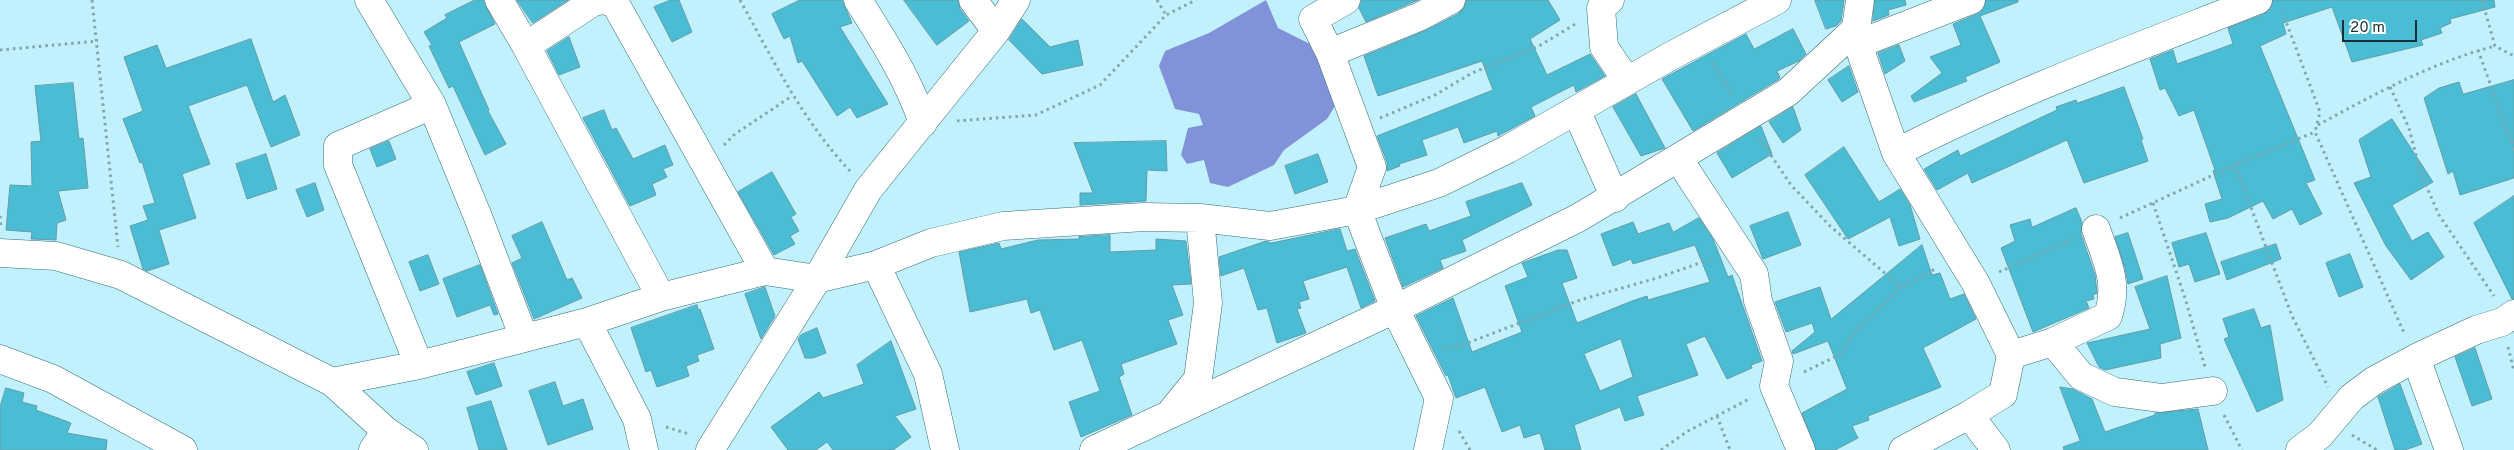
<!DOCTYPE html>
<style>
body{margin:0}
#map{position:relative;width:2514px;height:450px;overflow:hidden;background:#c1f1fc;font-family:Overpass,sans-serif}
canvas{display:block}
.scale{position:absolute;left:2342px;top:20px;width:75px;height:22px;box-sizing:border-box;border:2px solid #183035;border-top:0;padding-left:6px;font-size:15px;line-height:18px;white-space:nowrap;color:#183035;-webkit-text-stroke:4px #fff;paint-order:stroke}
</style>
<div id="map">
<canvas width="2514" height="450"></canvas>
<div class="scale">20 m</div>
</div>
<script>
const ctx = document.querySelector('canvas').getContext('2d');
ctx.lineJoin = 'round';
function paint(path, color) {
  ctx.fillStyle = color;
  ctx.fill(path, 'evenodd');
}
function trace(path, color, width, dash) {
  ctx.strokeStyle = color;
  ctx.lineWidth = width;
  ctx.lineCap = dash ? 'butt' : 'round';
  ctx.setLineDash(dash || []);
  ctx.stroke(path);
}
paint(new Path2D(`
 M 1266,0 L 1278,28 L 1320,49 L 1341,96 L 1327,119 L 1284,150 L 1274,165 L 1228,187 L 1210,183 L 1204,160 L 1187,164 L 1181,155 L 1188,128 L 1203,125 L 1199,114 L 1175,109 L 1159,66 L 1165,51 L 1209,33 Z`), '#8292d9');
const building = new Path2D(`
 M 475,0 L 483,0 L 495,24 L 459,42 L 489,110 L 488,111 L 506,144 L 485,155 L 453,86 L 449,88 L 429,46 L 432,45 L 424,32 L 447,18 L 445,15 Z
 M 517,0 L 568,0 L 533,23 Z
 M 671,0 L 679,0 L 692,32 L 672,42 L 654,7 Z
 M 800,0 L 842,0 L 852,23 L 840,27 L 888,104 L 857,118 L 850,107 L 837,116 L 802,61 L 798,63 L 790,36 L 784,39 L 772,14 Z
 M 904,0 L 958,0 L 960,9 L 969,21 L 937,45 Z
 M 1362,0 L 1418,0 L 1366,22 L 1359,8 Z
 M 1467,0 L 1548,0 L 1560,20 L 1530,39 L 1547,75 L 1590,54 L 1605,76 L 1576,92 L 1574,85 L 1531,107 L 1535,116 L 1498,136 L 1497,131 L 1464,143 L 1458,127 L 1422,140 L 1427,155 L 1399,164 L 1400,166 L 1387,171 L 1387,162 L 1377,136 L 1493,90 L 1482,61 L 1378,96 L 1364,56 L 1427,30 L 1458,14 L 1464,8 Z
 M 1815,0 L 1844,0 L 1841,21 L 1836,26 L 1826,29 Z
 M 1875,0 L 1905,0 L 1906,5 L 1888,10 L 1889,15 L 1873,21 Z
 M 1986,0 L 2018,0 L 2018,2 L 1980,16 L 2000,62 L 1965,77 L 1967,81 L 1914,102 L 1911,96 L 1942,73 L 1930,57 L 1961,45 L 1953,24 L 1977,14 L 1983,9 Z
 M 2273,0 L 2494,0 L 2495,7 L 2450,19 L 2451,23 L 2440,28 L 2442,33 L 2421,40 L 2423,45 L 2352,62 L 2332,7 L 2283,23 L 2286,34 L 2260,46 L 2315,180 L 2306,183 L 2322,214 L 2300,225 L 2292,209 L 2273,219 L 2263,201 L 2228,218 L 2210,222 L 2205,204 L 2222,199 L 2213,171 L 2215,170 L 2194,110 L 2179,116 L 2165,88 L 2160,90 L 2150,59 L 2173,50 L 2177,64 L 2233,44 L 2228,28 L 2264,14 L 2270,9 Z
 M 1022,19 L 1050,47 L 1078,40 L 1083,65 L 1042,74 L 1009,40 Z
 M 1793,29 L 1806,54 L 1799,61 L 1777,71 L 1780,78 L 1779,79 L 1693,131 L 1662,79 L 1746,34 L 1754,49 Z
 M 569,37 L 580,67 L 559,75 L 547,51 Z
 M 251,39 L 273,102 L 285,95 L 300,135 L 271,147 L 247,85 L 188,106 L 210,164 L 182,174 L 196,218 L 159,230 L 169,264 L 147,271 L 143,269 L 130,226 L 148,220 L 143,206 L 155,203 L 142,162 L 140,163 L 123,119 L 143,111 L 124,57 L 157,45 L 166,68 Z
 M 1899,45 L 1905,61 L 1885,74 L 1878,53 Z
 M 1849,66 L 1858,92 L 1842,102 L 1828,80 Z
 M 2514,80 L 2514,178 L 2460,195 L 2453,171 L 2448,174 L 2424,98 L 2439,88 L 2459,82 L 2463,94 Z
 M 73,83 L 79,139 L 83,138 L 88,188 L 58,191 L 66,220 L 57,223 L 56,240 L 31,239 L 32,232 L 6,230 L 10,185 L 32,186 L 31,142 L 41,141 L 35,86 Z
 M 2124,87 L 2143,139 L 2141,140 L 2148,161 L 2084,183 L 2067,140 L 1972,183 L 1968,173 L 1937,190 L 1924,169 L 1958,150 L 1960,156 L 2023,126 L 2057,110 L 2056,107 L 2076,100 L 2077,103 Z
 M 1636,94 L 1665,148 L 1641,156 L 1613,107 Z
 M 1793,107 L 1801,130 L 1783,143 L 1769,122 Z
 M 604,110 L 612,130 L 616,128 L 633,159 L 665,145 L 673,165 L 663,169 L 667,177 L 652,184 L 656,195 L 630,206 L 583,118 Z
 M 2392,119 L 2433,182 L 2392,205 L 2412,241 L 2428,232 L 2444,257 L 2411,280 L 2386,246 L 2354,183 L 2371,177 L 2359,140 Z
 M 1761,126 L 1772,154 L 1732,178 L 1717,153 Z
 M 389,141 L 396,159 L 377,167 L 370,149 Z
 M 1166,141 L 1167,171 L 1147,170 L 1146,201 L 1080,205 L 1080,193 L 1093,193 L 1074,143 Z
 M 1844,147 L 1879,202 L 1900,189 L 1910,205 L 1920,239 L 1899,246 L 1890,217 L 1848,239 L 1805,175 Z
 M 266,154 L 277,189 L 247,199 L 236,164 Z
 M 1318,154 L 1328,182 L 1295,194 L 1285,166 Z
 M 772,172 L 796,214 L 791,217 L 799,231 L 790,236 L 795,244 L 774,255 L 738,192 Z
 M 315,183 L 324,210 L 307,217 L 296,190 Z
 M 1522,183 L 1532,205 L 1462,240 L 1466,251 L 1440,260 L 1443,268 L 1403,287 L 1385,238 L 1426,224 L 1429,231 L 1471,216 L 1466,202 Z
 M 2514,196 L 2514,299 L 2512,299 L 2474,223 Z
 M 2076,208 L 2082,222 L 2081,234 L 2095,275 L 2097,293 L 2093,295 L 2094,299 L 2086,301 L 2089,308 L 2033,332 L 2001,248 L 2015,241 L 2010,225 L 2030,219 L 2032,227 Z
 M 1788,212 L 1801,245 L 1763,259 L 1750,226 Z
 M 1699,218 L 1713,239 L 1728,277 L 1732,275 L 1762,361 L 1751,365 L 1752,368 L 1727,379 L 1705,336 L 1686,344 L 1698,375 L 1637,396 L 1644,415 L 1625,421 L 1620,407 L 1574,425 L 1581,450 L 1545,450 L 1540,433 L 1524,438 L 1520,425 L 1502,432 L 1485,387 L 1456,398 L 1448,375 L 1446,376 L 1416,316 L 1453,298 L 1472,352 L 1522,332 L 1505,286 L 1528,277 L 1522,263 L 1558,250 L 1567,250 L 1577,278 L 1562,283 L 1577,323 L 1632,301 L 1647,296 L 1648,300 L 1710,282 L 1695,245 L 1633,264 L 1631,259 L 1613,266 L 1601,234 L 1633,222 L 1638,234 L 1669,223 L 1673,232 ZM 1621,339 L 1633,377 L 1600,391 L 1584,354 Z
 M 542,222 L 567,280 L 572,278 L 582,298 L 534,319 L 512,263 L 522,258 L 512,236 Z
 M 1340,229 L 1347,251 L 1355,249 L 1375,301 L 1361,308 L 1347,267 L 1303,281 L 1309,299 L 1299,302 L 1301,308 L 1297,309 L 1306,333 L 1277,343 L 1267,308 L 1258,310 L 1244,268 L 1221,276 L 1219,257 L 1266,241 L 1271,243 Z
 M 2128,233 L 2143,279 L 2128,284 L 2125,268 L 2115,237 Z
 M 2206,233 L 2220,274 L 2195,282 L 2189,264 L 2179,267 L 2172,243 Z
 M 1110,235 L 1110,252 L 1156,250 L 1156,239 L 1186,241 L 1191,284 L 1172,285 L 1183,315 L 1168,320 L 1177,344 L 1121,364 L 1124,374 L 1119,377 L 1132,415 L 1081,437 L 1069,402 L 1100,391 L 1082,340 L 1054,350 L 1040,310 L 1031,313 L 1027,299 L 970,312 L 959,252 L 999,243 L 1001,249 L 1038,240 L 1079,239 L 1079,237 Z
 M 2276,244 L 2281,259 L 2227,280 L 2221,262 Z
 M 1922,245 L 1932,275 L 1940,273 L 1950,299 L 1964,294 L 1976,319 L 1923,348 L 1941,387 L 1868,416 L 1869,420 L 1852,426 L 1858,438 L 1835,450 L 1816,450 L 1802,413 L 1847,389 L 1828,341 L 1793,354 L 1792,351 L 1815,332 L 1812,323 L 1786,332 L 1775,302 L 1820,287 L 1831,319 Z
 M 2350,254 L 2363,287 L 2339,297 L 2326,263 Z
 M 428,255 L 439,284 L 420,291 L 409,262 Z
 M 480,265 L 498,314 L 494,315 L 490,305 L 457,317 L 443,279 Z
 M 2167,276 L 2181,338 L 2160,344 L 2161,358 L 2105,370 L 2099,367 L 2087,343 L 2150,329 L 2135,287 Z
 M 765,287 L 775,316 L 761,339 L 745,294 Z
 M 697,305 L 698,310 L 700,309 L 714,349 L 697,355 L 699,361 L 686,366 L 689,376 L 657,387 L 651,370 L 646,372 L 631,328 Z
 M 2254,309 L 2261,328 L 2270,325 L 2283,400 L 2257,412 L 2224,339 L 2229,337 L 2223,319 Z
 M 817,328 L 826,353 L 813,358 L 805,358 L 798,339 L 801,335 Z
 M 891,341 L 916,409 L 895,416 L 911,437 L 893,450 L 833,450 L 827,442 L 816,450 L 788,450 L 771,427 L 819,392 L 823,398 L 864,384 L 857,365 Z
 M 2475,348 L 2492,399 L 2472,406 L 2455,357 Z
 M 494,363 L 502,386 L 476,395 L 467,372 Z
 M 555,382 L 563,406 L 583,399 L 593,429 L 548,445 L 529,391 Z
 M 2400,384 L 2422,444 L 2405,450 L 2395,450 L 2378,397 Z
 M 2060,387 L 2073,389 L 2092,399 L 2105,432 L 2155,415 L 2155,413 L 2198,409 L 2208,450 L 2064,450 L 2063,447 L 2080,441 Z
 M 6,388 L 24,393 L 22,402 L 37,406 L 36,410 L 71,423 L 67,433 L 107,440 L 106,450 L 0,450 L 0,407 Z
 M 491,401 L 507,450 L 479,450 L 467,408 Z`);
paint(building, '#4abdd4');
trace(building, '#629ca9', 1);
const street = new Path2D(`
 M 369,0 L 432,105 L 478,217 L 524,338
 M 499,0 L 526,46 L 593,2 L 603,0
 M 606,0 L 616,5 L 765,271
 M 858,0 C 883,40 908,78 923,123
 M 973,0 L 996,31
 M 1346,0 L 1313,19 L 1330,53 L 1372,167 L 1357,210 L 1395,309 L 1439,398 L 1428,450
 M 1610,0 L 1601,8 L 1604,47 L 1627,81
 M 1860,0 L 1856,29 L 1858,44 L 1896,153 L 1975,282 L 2011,355 L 2003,394 L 1969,415 L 1996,450
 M 1858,44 L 1971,0
 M 526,46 L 661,297
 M 1330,53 L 1421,16 L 1451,0
 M 1576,110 L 1615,198
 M 1896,153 C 2012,93 2136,48 2258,0
 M 1678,158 L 1754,274 L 1758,301 L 1779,361 L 1774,386 L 1801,450
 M 0,253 L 56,256 L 121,275 L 332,382 L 386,431 L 414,450
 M 876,265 L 928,374 L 945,450
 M 587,322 L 637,419 L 644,450
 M 2053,342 L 2081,376 L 2115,392 L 2161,398 L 2213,391
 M 2011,355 L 2053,342 L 2108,316 C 2119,283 2107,261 2096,229
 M 2416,358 L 2449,450
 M 0,359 L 53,379 L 183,450
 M 419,365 L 338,165 L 338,146 L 432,105
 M 332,382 L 419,365 L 587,322 L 661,297 L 765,271 L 817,279 L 876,265 L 931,243 L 1003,226 L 1144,217 L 1200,218 L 1270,226 L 1357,210 L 1439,183 L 1508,149 L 1669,57 L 1777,0
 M 1172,411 L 1198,379 L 1208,303 L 1200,218
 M 373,450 L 386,431
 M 710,450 L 817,279 L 868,190 L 996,31 L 1016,0
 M 1094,450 L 1395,309 L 1578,218 L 1788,92 L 1856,29
 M 1903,450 L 1969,415
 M 2300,450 L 2320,435 L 2352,397 L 2375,380 L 2416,358 L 2476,330 L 2502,322 L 2514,314`);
trace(street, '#346e7a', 29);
trace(new Path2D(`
 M 92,0 L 118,247
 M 740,0 C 773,60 803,121 850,171
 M 1157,0 L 1166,15
 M 2482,0 L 2495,46 L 2514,56
 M 2282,11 L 2320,112 L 2315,132 L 2405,335
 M 0,50 L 98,41
 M 2478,50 L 2514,150
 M 1713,63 L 1733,96
 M 2390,87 L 2409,128 L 2421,174 L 2439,215 L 2494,296
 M 1380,118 L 1435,95 L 1472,73 L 1539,46 L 1577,23
 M 957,121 L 1036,115 L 1100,85 L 1166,15 L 1196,0
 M 2318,125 C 2375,94 2433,62 2495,46
 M 1760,139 L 1791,185 L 1830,226 L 1901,287 L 1937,268
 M 724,145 L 735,134 L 792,96
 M 2235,165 L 2292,316 L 2328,387
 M 2153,203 L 2185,298 L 2205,367
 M 0,216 L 1,227
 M 2120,218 L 2235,165 L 2315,132
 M 1999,272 L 2073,239
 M 2508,347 L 2514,371
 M 1443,349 L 1470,342 L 1580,300 L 1657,278 L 1714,258
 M 1804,372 L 1841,354 L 1853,334 L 1901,287
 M 2224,415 L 2242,450
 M 1717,416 L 1730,450
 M 666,427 L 689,434
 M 1459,431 L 1470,450
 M 2352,435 L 2377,450
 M 1661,450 L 1688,431 L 1751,398`), '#80a6af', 3, [2.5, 4]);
trace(street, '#fff', 28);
</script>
